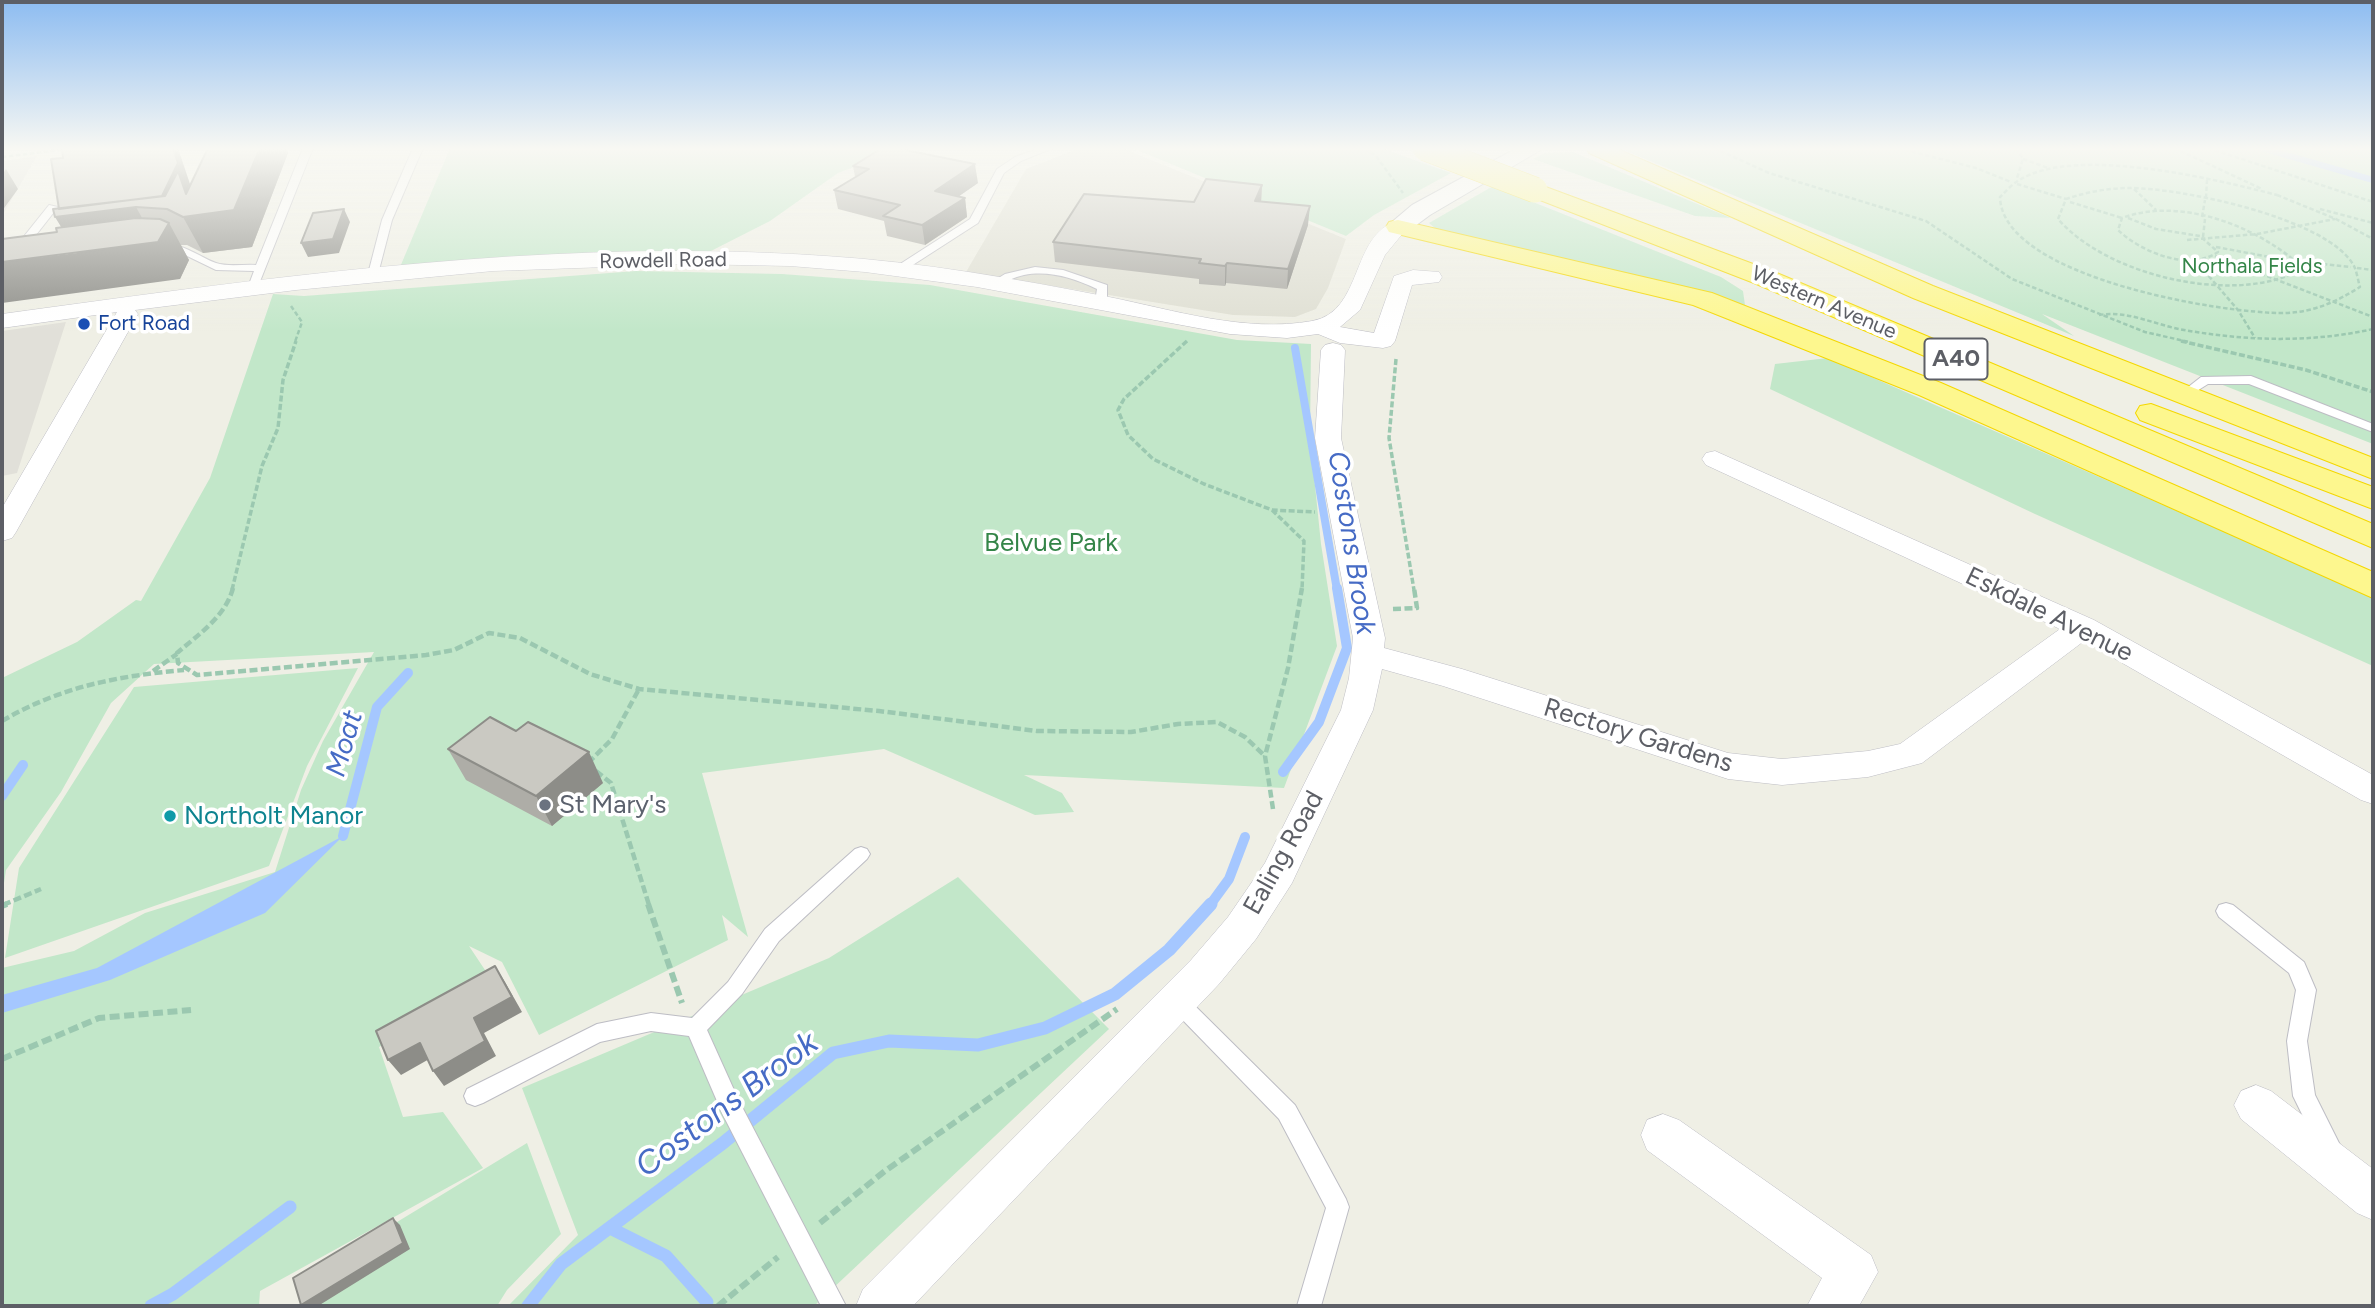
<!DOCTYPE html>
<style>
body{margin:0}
#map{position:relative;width:2375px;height:1308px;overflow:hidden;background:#efefe5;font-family:Figtree,sans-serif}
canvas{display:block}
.frame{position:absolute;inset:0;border:4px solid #5d5f66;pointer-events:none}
</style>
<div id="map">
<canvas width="2375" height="1308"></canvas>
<div class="frame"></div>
</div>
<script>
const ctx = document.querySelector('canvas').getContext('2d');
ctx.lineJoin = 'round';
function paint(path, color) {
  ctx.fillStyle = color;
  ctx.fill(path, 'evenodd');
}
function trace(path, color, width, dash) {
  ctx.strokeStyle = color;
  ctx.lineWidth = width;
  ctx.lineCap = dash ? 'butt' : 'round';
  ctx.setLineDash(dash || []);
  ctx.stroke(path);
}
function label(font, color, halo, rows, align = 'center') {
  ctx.font = font + ' Figtree,sans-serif';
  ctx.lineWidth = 7;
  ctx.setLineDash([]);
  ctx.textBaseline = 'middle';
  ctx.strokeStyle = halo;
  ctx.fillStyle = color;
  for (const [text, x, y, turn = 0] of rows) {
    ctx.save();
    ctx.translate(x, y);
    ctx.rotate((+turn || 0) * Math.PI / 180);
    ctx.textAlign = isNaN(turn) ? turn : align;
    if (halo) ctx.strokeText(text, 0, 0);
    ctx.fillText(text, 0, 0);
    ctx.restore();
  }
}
paint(new Path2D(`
 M 37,156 L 2,216 L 2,161 Z
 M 66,322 L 17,473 L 2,476 L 2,331 Z`), '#e1e0d9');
paint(new Path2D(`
 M 1080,148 L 1122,148 L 1346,239 L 1328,288 L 1316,309 L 1295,317 L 1233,315 L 966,272 L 1026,169 Z`), '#dfdfd3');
paint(new Path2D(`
 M 450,148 L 906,148 L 838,173 L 770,221 L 711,251 L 583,253 L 400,267 Z
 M 1132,148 L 1381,148 L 1451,173 L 1374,215 L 1346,236 Z
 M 1619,148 L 2373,148 L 2373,444 L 2042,314 L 2074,336 Z
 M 1573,152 L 1731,218 L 1695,216 L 1533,159 L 1545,153 Z
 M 1493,186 L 1721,277 L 1743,291 L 1745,305 L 1436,229 L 1429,223 Z
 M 636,271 L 782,274 L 930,285 L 1237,340 L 1311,344 L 1310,437 L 1321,544 L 1337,646 L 1284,788 L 1024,775 L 1062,793 L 1074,812 L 1035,815 L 884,749 L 702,773 L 748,937 L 722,915 L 728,940 L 539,1035 L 502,962 L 469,946 L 493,982 L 379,1047 L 403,1117 L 443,1112 L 483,1168 L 260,1291 L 259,1306 L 2,1306 L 2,968 L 74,951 L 145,913 L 275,872 L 301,790 L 323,741 L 374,652 L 154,664 L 111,703 L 61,792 L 6,870 L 2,896 L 2,678 L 77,642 L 136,600 L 141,601 L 210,478 L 273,294 L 304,296 Z
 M 1828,358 L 2373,597 L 2373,666 L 2035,514 L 1770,389 L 1775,364 Z
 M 358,668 L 307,766 L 269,866 L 5,958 L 19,868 L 134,687 Z
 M 958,877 L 1109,1029 L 814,1306 L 508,1306 L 578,1235 L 522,1088 L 829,958 Z
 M 527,1143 L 561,1234 L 507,1290 L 497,1306 L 301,1306 L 295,1284 Z`), '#c2e7c9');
paint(new Path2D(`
 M 343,836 L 265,913 L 110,980 L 2,1013 L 2,995 L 97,968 Z`), '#a5c7ff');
trace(new Path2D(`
 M 2262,148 L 2373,180`), '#a5c7ff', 6);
trace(new Path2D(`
 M 1295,348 L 1337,590`), '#a5c7ff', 8);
trace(new Path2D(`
 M 1283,772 L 1319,722 L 1347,648 L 1337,588
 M 2,796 L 23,765
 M 343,836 L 377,707 L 408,673
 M 1210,905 L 1229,879 L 1245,837`), '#a5c7ff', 10);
trace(new Path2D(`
 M 610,1228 L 666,1256 L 707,1302
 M 151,1306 L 173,1294 L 290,1207
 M 528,1306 L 561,1264 L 723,1143 L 833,1053 L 889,1041 L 978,1045 L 1045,1028 L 1115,994 L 1169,950 L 1211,904`), '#a5c7ff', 13);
const lane = new Path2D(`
 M 303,148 L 313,148 L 257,289 L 248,287 L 254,271 L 216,270 L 181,253 L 159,251 L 158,249 C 177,237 198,257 216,263 C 228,267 244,264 256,265 Z
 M 413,148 L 423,148 L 392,220 L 378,274 L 369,276 L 368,274 L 382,220 Z
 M 1040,148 L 1053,148 L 1021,161 L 1004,173 L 978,223 L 905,270 L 897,270 L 897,266 L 970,219 L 997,169 L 1015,157 Z
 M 49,205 L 58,207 L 25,249 L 17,249 L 17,245 Z
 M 1035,267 L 1063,270 L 1107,285 L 1107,302 L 1101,305 L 1095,302 L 1097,289 C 1074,278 1049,270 1024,275 C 1014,277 1006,282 997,285 L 992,282 L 1005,274 Z
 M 2251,376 L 2373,424 L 2373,432 L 2249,384 L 2208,384 L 2184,399 L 2178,395 L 2201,377 Z
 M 861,847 L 867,849 L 870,854 L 867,859 L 779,941 L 742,994 L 707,1030 L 739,1101 L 846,1306 L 821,1306 L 723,1115 L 689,1036 L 651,1031 L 600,1042 L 483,1103 L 475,1106 L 467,1103 L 464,1096 L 467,1089 L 597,1024 L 651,1013 L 692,1018 L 728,982 L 765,929 L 855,849 Z
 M 2226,903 L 2233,905 L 2304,962 L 2316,990 L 2307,1041 L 2315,1095 L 2341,1147 L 2338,1155 L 2330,1158 L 2322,1155 L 2293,1096 L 2287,1041 L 2296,990 L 2289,973 L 2219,917 L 2216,911 L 2219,905 Z
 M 1176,991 L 1183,994 L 1295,1105 L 1346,1199 L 1349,1207 L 1321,1306 L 1297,1306 L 1326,1208 L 1279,1119 L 1169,1006 L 1166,1000 L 1169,994 Z`);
const street = new Path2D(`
 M 1398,221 L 1408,227 L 1385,255 L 1360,310 L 1340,327 L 1374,333 L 1394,276 L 1413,270 L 1439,272 L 1442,277 L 1439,282 L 1412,285 L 1395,341 L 1391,346 L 1383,348 L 1340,343 L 1318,334 L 1287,338 L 1230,334 L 977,287 L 865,272 L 790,266 L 691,264 L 493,271 L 296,290 L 135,310 L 138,314 L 16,532 L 12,538 L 2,541 L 2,508 L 117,312 L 2,328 L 2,314 C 274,277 551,237 826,256 C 922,262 1016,279 1109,297 C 1174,310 1245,333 1312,321 C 1364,312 1350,233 1398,221 Z
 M 1333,343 L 1341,345 L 1345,350 L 1341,438 L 1385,638 L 1384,648 L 1462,669 L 1728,753 L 1782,759 L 1868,751 L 1900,744 L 2060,629 L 1706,465 L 1702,459 L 1706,453 L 1715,451 L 2094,620 L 2373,775 L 2373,804 L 2361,800 L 2084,641 L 1922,763 L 1868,777 L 1782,785 L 1728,779 L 1443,686 L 1382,669 L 1373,710 L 1292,883 L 1256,939 L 1219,984 L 913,1306 L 856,1306 L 863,1289 L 1191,960 L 1228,917 L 1265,863 L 1341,710 L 1349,678 L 1353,638 L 1315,438 L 1321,350 L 1325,345 Z
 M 2256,1085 L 2271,1091 L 2373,1169 L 2373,1220 L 2357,1213 L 2241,1119 L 2234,1105 L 2241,1091 Z
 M 1663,1114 L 1679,1120 L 1871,1255 L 1878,1272 L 1859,1306 L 1807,1306 L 1822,1278 L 1647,1150 L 1641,1135 L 1647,1120 Z`);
const secondary = new Path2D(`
 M 1517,148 L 1544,148 L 1430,215 L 1407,232 L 1389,232 L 1386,227 L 1412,205 Z`);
const highway = new Path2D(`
 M 1586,148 L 1615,148 L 1933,286 L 2373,458 L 2373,479 L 1913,298 L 1589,153 Z
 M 1535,183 L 1772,271 L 2373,524 L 2373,548 L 1754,283 L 1527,195 L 1523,190 L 1527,185 Z
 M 1398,220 L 1712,293 L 1941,383 L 2373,572 L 2373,598 L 1919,395 L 1693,305 L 1389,232 L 1386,227 L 1389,222 Z
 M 2151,404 L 2373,487 L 2373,509 L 2140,420 L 2136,413 L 2140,406 Z`);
trace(lane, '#bdbdc4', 2);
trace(street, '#bdbdc4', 1);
trace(secondary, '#babcc3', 2);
trace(highway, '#f4d700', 2);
trace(new Path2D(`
 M 1365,148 L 1376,156 L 1403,193
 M 1714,148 L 1769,173 L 1926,221 L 2012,279 L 2145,332 L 2189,342
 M 1898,148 L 1976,168 L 2011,182
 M 2016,148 L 2023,159 L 2017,178
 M 2174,148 L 2262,189
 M 2208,148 L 2373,202
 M 2,157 L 67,149
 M 2023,159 L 2048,168
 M 2017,184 L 2066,199
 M 2134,189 L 2156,210
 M 2277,195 L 2336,219 L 2373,239
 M 2206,198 L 2207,180
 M 2070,202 L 2122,218
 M 2320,209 L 2373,223
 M 2202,217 L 2205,200
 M 2128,218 L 2156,229 L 2200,236 L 2218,252 C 2189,272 2141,252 2118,230 L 2122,218 C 2178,197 2251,224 2295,261 L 2290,275 C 2222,302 2106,274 2058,219 L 2066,199 C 2087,192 2108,188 2130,188 C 2181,188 2328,218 2354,266 C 2357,272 2358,281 2360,287 C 2336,302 2314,312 2285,313 C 2222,314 2002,277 2000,197 C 2006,191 2013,183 2021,179 C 2078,146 2215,179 2277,195
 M 2203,237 L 2205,219
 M 2187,240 L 2257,234 L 2335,219
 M 2216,247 L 2291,261
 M 2215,256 L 2373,317
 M 2195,260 L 2238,310 L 2255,338
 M 2295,261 L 2351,267
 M 2357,268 L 2373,270
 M 291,306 L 302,322 L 295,342
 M 2099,315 C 2128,310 2155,325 2184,330 C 2247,341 2310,343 2373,329`), '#9bc8b0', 2.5, [4.5, 2.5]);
trace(new Path2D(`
 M 1187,341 L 1124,399 L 1118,410 L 1128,435 L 1153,459 L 1204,484 L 1272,510 L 1315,512
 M 2181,341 L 2306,370 L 2373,392
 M 1396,359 L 1389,438 L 1414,590
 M 1272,510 L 1304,541 L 1302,590
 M 232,590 L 262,466 L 278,428 L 283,380 L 296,341`), '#9bc8b0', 3.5, [6, 2.5]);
trace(new Path2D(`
 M 233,588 C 226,616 198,635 177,653 L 178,663 L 197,675 L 426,655 L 454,650 L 489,633 L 520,638 L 590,674 L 639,689 L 879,711 L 1037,731 L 1131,732 L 1178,724 L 1217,722 L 1245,737 L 1265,756
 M 1393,609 L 1417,608 L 1414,588
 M 153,671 L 177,654
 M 2,721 C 60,687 117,676 184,670
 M 588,763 L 612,739 L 639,689
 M 596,771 L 611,783 L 649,905
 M 1273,809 L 1265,756 L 1288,668 L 1302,588
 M 3,905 L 41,889`), '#9bc8b0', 4.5, [8, 3.5]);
trace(new Path2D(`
 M 648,904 L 682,1003
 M 2,906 L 7,904
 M 2,1059 L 99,1018 L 191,1010
 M 820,1223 L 885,1171 L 1117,1009
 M 718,1306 L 778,1257`), '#9bc8b0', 6, [10, 4.5]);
paint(lane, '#fff');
paint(street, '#fff');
paint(secondary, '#fff');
paint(highway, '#fdf78e');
const highwayBridge = new Path2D(`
 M 1425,148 L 1535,190`);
trace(highwayBridge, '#f4d700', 26, []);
trace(highwayBridge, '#fdf78e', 25);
paint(new Path2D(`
 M 208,148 L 286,148 L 288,153 L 252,247 L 203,253 L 187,245 L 181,245 L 189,260 L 180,279 L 57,232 L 61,227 L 59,209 L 190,185 Z
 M 853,166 L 978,183 L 958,196 L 965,198 L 967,217 L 925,245 L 887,236 L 884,221 L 838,209 L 834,190 L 855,177 Z
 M 1262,185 L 1261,201 L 1308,225 L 1287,289 L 1226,283 L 1225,286 L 1199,284 L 1199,279 L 1055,262 L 1053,242 Z
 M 448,749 L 603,783 L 552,826 L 466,780 Z`), '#aeada7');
paint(new Path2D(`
 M 173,148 L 178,148 L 191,187 L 260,148 L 286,148 L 288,153 L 252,247 L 203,253 L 183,217 L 167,209 L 136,207 L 156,243 L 169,223 L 189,260 L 180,279 L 2,303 L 2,262 L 77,253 L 55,217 Z
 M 975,164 L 978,183 L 938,211 L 935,191 Z
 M 6,169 L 18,189 L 2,211 L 2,175 Z
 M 1262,185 L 1261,204 L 1255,201 Z
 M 965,198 L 967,217 L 925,245 L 922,225 Z
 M 1310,206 L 1308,225 L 1287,289 L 1288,269 Z
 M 344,209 L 350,222 L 339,253 L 308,257 L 301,243 Z
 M 1227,263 L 1226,283 L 1225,286 L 1225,266 Z
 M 589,752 L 603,783 L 552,826 L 536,796 Z
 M 495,966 L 505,982 L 522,1012 L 484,1033 L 496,1056 L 444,1086 L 433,1071 L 474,1018 Z
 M 420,1043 L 431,1058 L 401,1075 L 388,1060 Z
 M 393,1218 L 400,1225 L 410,1249 L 318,1306 L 303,1306 L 301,1305 Z`), '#8d8d88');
const building = new Path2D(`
 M 62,148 L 173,148 L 178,163 L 162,196 L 59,209 L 51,159 L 63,158 Z
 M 208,148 L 260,148 L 234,210 L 183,217 L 167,209 L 136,207 L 55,217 L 53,209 L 165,196 L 178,171 L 186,194 Z
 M 882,148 L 895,148 L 975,164 L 935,191 L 965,198 L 922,225 L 883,216 L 900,205 L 834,190 L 869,169 L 853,166 Z
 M 1206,179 L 1262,185 L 1255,201 L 1310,206 L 1288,269 L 1227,263 L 1225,266 L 1199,263 L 1201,259 L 1053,242 L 1084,194 L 1194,202 Z
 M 344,209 L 333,239 L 301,243 L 313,213 Z
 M 136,218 L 160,219 L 169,223 L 158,242 L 2,262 L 2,239 L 57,232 L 56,228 Z
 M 490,717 L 516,731 L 528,722 L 589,752 L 536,796 L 448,749 Z
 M 495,966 L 512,997 L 474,1018 L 485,1041 L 433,1071 L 420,1043 L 388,1060 L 376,1031 Z
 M 393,1218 L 403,1243 L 301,1305 L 293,1278 Z`);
paint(building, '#cac9c2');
trace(building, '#8d8d88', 2);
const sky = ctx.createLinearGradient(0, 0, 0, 331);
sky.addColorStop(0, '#8dbcf1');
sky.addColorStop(0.45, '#f8f8f3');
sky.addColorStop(1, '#f8f8f300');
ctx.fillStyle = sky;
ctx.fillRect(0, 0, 2375, 331);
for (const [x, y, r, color] of [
 [84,324,7,"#1a4fb4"],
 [545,805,7,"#6b7280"],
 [170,816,7,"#0f9aa8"]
]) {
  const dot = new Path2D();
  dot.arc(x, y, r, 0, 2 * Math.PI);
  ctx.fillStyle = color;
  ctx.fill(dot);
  trace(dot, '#fff', 2.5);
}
label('21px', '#5d5f66', '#fff', [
 ["Rowdell Road",663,261,-1],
 ["Western Avenue",1824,303,23]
]);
label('21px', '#348548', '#fff', [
 ["Northala Fields",2252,267]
]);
label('21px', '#164399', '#fff', [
 ["Fort Road",98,324]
], 'left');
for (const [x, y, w] of [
 [1956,359,63]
]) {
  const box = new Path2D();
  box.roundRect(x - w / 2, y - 20.5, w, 41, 5);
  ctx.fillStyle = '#fff';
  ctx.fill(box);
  trace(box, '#5d5f66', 2);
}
label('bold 24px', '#5d5f66', null, [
 ["A40",1956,359]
]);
label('26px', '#348548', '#fff', [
 ["Belvue Park",1051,543]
]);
label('26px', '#5d5f66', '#fff', [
 ["Eskdale Avenue",2049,615,26],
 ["Rectory Gardens",1638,736,17],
 ["Ealing Road",1284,853,-61]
]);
label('26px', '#5b616d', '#fff', [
 ["St Mary's",559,805]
], 'left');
label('26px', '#0d838f', '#fff', [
 ["Northolt Manor",184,816]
], 'left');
label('italic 28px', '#466bc5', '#fff', [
 ["Costons Brook",1351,543,81],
 ["Moat",345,744,-74]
]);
label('italic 33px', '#466bc5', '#fff', [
 ["Costons Brook",727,1105,-37]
]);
</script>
